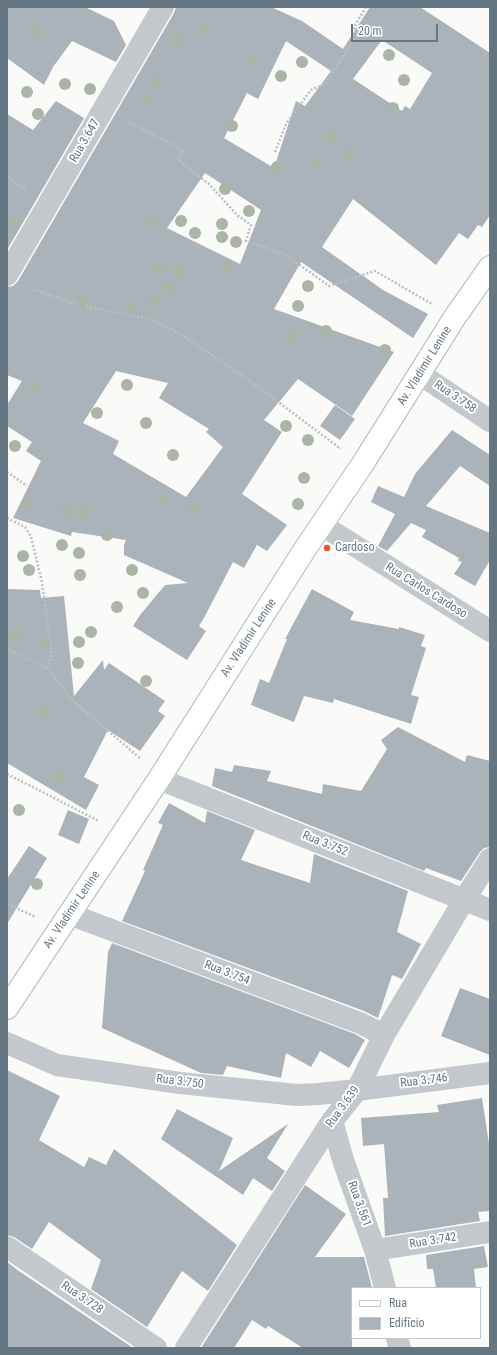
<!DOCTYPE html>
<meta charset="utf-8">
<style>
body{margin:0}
#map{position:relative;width:497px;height:1355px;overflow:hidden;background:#fafaf8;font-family:"Roboto Condensed",sans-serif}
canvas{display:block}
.frame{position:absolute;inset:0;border:8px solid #657683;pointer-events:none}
.legend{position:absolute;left:351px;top:1287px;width:130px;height:52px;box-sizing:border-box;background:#fff;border:1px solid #c1c8cd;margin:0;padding:5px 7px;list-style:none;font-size:12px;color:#657683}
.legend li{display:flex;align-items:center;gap:8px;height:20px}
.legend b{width:20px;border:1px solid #c1c8cd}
.scale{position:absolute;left:351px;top:24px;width:87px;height:18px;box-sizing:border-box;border:2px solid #657683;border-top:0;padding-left:5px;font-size:12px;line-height:14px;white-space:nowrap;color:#657683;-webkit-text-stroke:3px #fff;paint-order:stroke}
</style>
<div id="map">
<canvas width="497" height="1355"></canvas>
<div class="frame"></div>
<ul class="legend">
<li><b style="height:5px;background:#fff"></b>Rua</li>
<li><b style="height:11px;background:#aab3b9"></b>Edifício</li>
</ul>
<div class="scale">20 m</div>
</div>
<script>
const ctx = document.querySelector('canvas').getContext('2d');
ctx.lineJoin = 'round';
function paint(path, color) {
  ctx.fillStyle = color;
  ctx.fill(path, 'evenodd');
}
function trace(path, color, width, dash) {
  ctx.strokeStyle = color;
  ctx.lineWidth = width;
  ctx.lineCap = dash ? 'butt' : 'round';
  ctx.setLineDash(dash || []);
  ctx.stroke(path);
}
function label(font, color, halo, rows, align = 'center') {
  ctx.font = font + ' "Roboto Condensed",sans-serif';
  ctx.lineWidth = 4;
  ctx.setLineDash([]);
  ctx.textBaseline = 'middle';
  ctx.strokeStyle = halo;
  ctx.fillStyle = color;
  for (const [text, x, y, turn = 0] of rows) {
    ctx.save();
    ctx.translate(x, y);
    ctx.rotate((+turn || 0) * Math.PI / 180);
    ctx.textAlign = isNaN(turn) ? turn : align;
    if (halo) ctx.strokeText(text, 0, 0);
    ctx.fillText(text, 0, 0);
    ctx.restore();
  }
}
paint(new Path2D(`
 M 7,7 L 85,7 L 114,21 L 126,45 L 116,62 L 72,41 L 53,67 L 44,85 L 7,58 Z
 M 176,7 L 271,7 L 302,21 L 343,49 L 370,7 L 420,7 L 490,53 L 490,215 L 482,227 L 478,225 L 468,239 L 459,233 L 436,265 L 353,199 L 322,247 L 383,290 L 428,314 L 413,338 L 301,262 L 274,309 L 394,352 L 352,416 L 298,379 L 264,420 L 282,432 L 242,494 L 287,525 L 267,551 L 257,545 L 244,568 L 233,562 L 205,616 L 199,626 L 206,631 L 187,660 L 133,626 L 140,615 L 165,585 L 188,583 L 124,555 L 124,545 L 126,540 L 72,532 L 71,536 L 13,518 L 41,461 L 26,451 L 32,442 L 7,426 L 7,405 L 22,381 L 7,375 L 7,287 L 13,286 L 18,281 L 174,13 ZM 382,40 L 432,73 L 410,109 L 405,106 L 402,111 L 353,79 ZM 286,41 L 331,71 L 305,106 L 296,101 L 274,168 L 224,138 L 247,93 L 258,99 ZM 205,173 L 261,210 L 240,264 L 167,228 ZM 116,371 L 168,383 L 159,398 L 209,429 L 206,432 L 223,447 L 186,497 L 113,454 L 119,441 L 83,423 Z
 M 56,101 L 84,118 L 7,250 L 7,114 L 33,130 Z
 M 335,405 L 355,419 L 340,440 L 320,426 Z
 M 452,430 L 490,455 L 490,486 L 460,466 L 426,506 L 490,533 L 490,560 L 475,586 L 454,574 L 462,562 L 458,561 L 459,558 L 422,537 L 426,530 L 411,523 L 387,551 L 378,546 L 395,514 L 371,502 L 378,486 L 404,497 L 415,474 Z
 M 7,589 L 40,590 L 41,598 L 64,596 L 74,696 L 103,660 L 104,670 L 109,663 L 165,701 L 158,711 L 165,716 L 140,751 L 108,730 L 84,777 L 99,785 L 86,810 L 7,763 Z
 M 312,589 L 354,612 L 350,620 L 399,629 L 399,627 L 425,635 L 421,646 L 426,648 L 411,695 L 419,697 L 411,724 L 334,699 L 333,703 L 304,696 L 294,722 L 251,705 L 260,679 L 269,683 L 287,639 L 285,639 Z
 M 398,727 L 465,762 L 467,755 L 490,761 L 490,847 L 484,848 L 480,852 L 461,881 L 426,868 L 424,871 L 212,786 L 215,768 L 232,772 L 234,765 L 271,771 L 267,781 L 322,794 L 323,784 L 361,791 L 387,749 L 381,740 Z
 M 169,803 L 205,823 L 207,811 L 255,830 L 241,860 L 310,883 L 314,854 L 408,891 L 397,932 L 421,944 L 402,979 L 392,975 L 378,1018 L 364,1011 L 122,921 L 145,871 L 143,870 L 163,825 L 158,823 Z
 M 68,810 L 89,819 L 79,844 L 58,835 Z
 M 29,846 L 47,858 L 7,924 L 7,879 Z
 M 112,943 L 355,1034 L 365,1040 L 349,1068 L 320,1051 L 311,1067 L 286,1053 L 281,1078 L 227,1066 L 223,1075 L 201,1073 L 102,1028 L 108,952 Z
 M 460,988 L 490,999 L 490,1055 L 441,1036 Z
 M 7,1070 L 60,1096 L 39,1140 L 84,1167 L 89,1157 L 106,1165 L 114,1149 L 237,1245 L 208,1291 L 182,1271 L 147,1327 L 91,1289 L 101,1260 L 49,1222 L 32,1249 L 14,1237 L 7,1235 Z
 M 482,1098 L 490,1150 L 490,1211 L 478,1212 L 480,1221 L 385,1236 L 383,1198 L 388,1198 L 384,1144 L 363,1146 L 361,1118 L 439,1112 L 437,1105 Z
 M 177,1109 L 233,1138 L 219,1171 L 288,1124 L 267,1158 L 285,1171 L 272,1191 L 253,1178 L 243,1195 L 161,1139 Z
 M 305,1185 L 346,1214 L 315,1257 L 364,1257 L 372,1288 L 352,1288 L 352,1348 L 303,1348 L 268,1326 L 266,1329 L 252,1320 L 234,1348 L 201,1348 Z
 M 484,1246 L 488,1267 L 474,1269 L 476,1288 L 436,1288 L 433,1269 L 427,1269 L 426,1255 Z
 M 7,1262 L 19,1271 L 133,1348 L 7,1348 Z`), '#aab3b9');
const secondary = new Path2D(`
 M 7,1008 L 159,779 L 305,549 L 362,465 L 455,317 L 490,267`);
trace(secondary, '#b3babf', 24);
trace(new Path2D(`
 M 127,121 L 183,150 L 178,160 L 209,184 L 237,215 L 251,225 L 246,241 L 286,255 L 329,286 L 375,271 L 432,304
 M 275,152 L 286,124 L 311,90 L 325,84 L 357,35 L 354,27 L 366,7
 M 7,177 L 26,190
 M 29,288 L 79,305 L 150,319 L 181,334 L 250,381 L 341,449
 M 7,472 L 27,486
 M 7,518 L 25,527 L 31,537 L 42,582 L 52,655 L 47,668
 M 7,649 L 47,668 L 70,698 L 141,759
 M 7,774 L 99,821
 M 7,904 L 36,917`), '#bbbfc2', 2.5, [2, 2]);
trace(new Path2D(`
 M 7,275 L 163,7
 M 420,374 L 490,421
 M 159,779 L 490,910
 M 69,914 L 360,1023 L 384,1035
 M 7,1043 L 57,1065 L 180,1083 L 297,1095 L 318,1094 L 357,1090 L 490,1073
 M 332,1121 L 343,1160 L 375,1250 L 385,1288
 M 7,1247 L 156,1348
 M 375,1250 L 490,1232
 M 397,1338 L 400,1348
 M 186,1348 L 332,1121 L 357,1090 L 384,1035 L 464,900 L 490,859`), '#c3c8cc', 22);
trace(new Path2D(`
 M 322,525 L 490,631`), '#c3c8cc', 22);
trace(secondary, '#fff', 22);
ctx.fillStyle = '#aab4a7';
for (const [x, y] of [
 [203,29],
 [37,30],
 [177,40],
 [389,55],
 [251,59],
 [302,62],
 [281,76],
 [404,80],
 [156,82],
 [65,84],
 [90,89],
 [27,92],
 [147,100],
 [393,108],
 [38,114],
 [232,126],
 [331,137],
 [349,154],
 [315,163],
 [277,167],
 [225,189],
 [249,211],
 [153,221],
 [181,221],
 [15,223],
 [222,224],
 [195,233],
 [222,237],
 [236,242],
 [229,266],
 [158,269],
 [178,272],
 [308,286],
 [169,287],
 [82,301],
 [154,301],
 [298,306],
 [131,308],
 [326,331],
 [292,336],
 [385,350],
 [127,385],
 [35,388],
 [97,413],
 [146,423],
 [286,426],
 [308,440],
 [15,446],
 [173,455],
 [304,478],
 [163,500],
 [27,504],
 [298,504],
 [194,509],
 [65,511],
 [83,513],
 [107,535],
 [62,545],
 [79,553],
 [23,556],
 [29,570],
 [132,570],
 [80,575],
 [143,593],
 [117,607],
 [91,632],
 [14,636],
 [79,642],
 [44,643],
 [78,663],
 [146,681],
 [42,712],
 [59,777],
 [19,810],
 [37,884]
]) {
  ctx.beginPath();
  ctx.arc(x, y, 6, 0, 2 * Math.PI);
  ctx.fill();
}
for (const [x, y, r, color] of [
 [327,548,4,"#e4572e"]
]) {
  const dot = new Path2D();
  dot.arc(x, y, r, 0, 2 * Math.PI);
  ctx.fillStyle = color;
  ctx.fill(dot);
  trace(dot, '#fff', 1.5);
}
label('12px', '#657683', '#fff', [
 ["Rua 3.647",85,141,-60],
 ["Av. Vladimir Lenine",425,366,-58],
 ["Rua 3.758",455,397,34],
 ["Rua Carlos Cardoso",426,591,32],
 ["Av. Vladimir Lenine",249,638,-57],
 ["Rua 3.752",325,844,22],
 ["Av. Vladimir Lenine",72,910,-56],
 ["Rua 3.754",227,973,21],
 ["Rua 3.746",424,1081,-7],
 ["Rua 3.750",180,1082,7],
 ["Rua 3.639",343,1107,-54],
 ["Rua 3.561",359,1204,70],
 ["Rua 3.742",433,1241,-9],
 ["Rua 3.728",82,1298,34]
]);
label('12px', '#657683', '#fff', [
 ["Cardoso",335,548]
], 'left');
</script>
